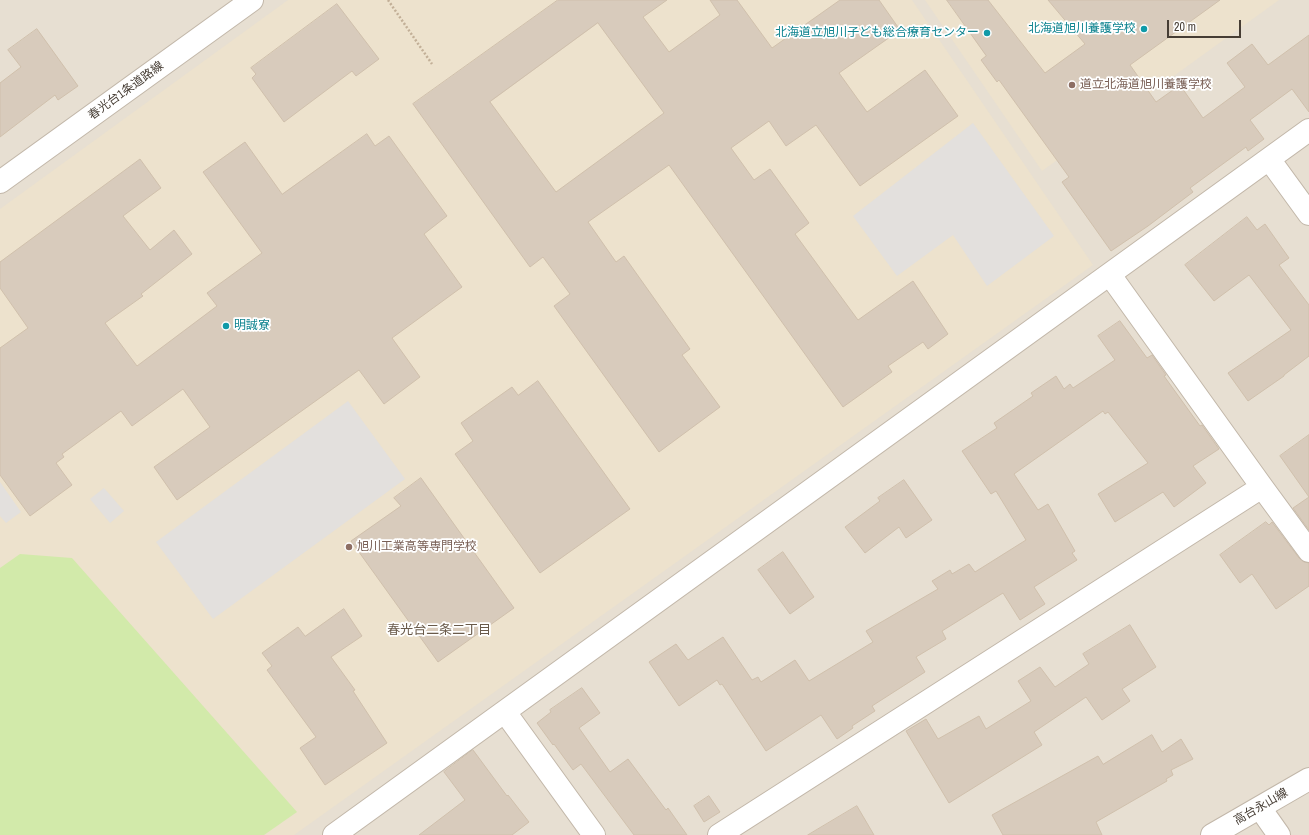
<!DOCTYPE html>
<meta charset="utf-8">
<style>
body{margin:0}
#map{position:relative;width:1309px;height:835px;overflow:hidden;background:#f3ede4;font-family:"Archivo Narrow",sans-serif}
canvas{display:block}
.scale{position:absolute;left:1167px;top:20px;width:74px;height:18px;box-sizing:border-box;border:2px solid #463d34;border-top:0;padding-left:5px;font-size:12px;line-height:14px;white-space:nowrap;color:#463d34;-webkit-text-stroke:3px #fff;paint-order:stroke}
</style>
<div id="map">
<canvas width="1309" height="835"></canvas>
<div class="scale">20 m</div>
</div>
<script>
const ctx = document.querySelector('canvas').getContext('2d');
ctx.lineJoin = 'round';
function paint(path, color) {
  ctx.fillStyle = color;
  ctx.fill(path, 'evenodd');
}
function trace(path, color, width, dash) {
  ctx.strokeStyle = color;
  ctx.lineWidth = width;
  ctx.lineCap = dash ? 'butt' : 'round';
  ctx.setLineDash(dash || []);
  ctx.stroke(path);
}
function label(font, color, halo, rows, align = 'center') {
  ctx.font = font + ' "Archivo Narrow","Noto Sans JP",sans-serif';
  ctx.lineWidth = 3.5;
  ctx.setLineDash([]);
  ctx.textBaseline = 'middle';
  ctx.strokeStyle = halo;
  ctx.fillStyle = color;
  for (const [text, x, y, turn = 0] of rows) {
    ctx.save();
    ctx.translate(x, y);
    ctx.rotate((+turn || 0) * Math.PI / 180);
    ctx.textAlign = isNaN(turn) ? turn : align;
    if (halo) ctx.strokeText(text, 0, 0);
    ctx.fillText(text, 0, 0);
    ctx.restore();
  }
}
paint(new Path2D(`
 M 0,0 L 1309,0 L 1309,835 L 0,835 Z`), '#e7dfd2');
paint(new Path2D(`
 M 288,0 L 912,0 L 1093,265 L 294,835 L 0,835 L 0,209 Z
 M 925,0 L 1279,0 L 1042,171 Z`), '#ede2cd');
paint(new Path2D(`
 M 20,554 L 72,558 L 297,812 L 264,835 L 0,835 L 0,568 Z`), '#d2eaaa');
paint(new Path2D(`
 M 973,123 L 1054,236 L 987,286 L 953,235 L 897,276 L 853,216 Z
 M 348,401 L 405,479 L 213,619 L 156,542 Z
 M 0,482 L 21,512 L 6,523 L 0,516 Z
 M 104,488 L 124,511 L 110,523 L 90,499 Z`), '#e3e0dd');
const building = new Path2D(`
 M 558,0 L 667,0 L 643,17 L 669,52 L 720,15 L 710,0 L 737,0 L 772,48 L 840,0 L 879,0 L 900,30 L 839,73 L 867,112 L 925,70 L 958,116 L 860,186 L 816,125 L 786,146 L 769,121 L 731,148 L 754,180 L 770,169 L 809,223 L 795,234 L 858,320 L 913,281 L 948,334 L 928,349 L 923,342 L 888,366 L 892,372 L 843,407 L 669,165 L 588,222 L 616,262 L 624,256 L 690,349 L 682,355 L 720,407 L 659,452 L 554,306 L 570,294 L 543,257 L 530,267 L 413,104 ZM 598,23 L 664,113 L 556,192 L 490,102 Z
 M 947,0 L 988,0 L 1045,73 L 1085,44 L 1048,0 L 1220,0 L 1130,65 L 1156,102 L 1180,85 L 1203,118 L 1245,87 L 1227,63 L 1252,44 L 1268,65 L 1309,35 L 1309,112 L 1292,89 L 1250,120 L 1264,139 L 1248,151 L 1246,147 L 1190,188 L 1193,192 L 1148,226 L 1111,251 L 1062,182 L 1069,177 L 999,80 L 997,82 L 981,60 L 986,56 Z
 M 337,4 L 379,59 L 356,76 L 352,71 L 284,122 L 252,78 L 256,74 L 251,68 Z
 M 37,29 L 78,86 L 58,100 L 55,95 L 0,137 L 0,83 L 21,67 L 8,50 Z
 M 367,134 L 375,146 L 389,136 L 447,216 L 424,234 L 462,287 L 392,338 L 420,377 L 384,404 L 359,370 L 177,500 L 154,467 L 210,427 L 183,389 L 132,426 L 121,411 L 62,454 L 64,457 L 56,463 L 72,485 L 30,516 L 0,475 L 0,348 L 28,328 L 0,288 L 0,262 L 140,159 L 161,188 L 123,216 L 150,250 L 174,230 L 192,254 L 141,294 L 143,296 L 105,323 L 137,366 L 217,306 L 207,293 L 262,253 L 203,172 L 245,142 L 282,194 Z
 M 1247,217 L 1257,230 L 1265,224 L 1289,258 L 1279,265 L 1309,305 L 1309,356 L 1284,375 L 1284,376 L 1248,401 L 1228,373 L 1291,330 L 1249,275 L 1214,301 L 1185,265 Z
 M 1120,321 L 1147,358 L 1152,355 L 1166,375 L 1164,376 L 1200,426 L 1202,425 L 1219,449 L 1193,466 L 1206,483 L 1174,507 L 1163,492 L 1115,522 L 1098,494 L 1148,463 L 1108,412 L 1105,414 L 1103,411 L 1014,474 L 1038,510 L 1048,504 L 1075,551 L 1072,553 L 1077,560 L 1034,587 L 1045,604 L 1020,620 L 1003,593 L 942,631 L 946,639 L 916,657 L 925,672 L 872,706 L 875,711 L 852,726 L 853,728 L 837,739 L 821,715 L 766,751 L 722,684 L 720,685 L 717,680 L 679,706 L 649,662 L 676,644 L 688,660 L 723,637 L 752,680 L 758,677 L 761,682 L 795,660 L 809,681 L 873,642 L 866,631 L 938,589 L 932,581 L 950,570 L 952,574 L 969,564 L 975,572 L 1026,540 L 996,491 L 991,494 L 962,451 L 997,428 L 994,423 L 1033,396 L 1031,393 L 1056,376 L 1064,389 L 1070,384 L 1073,388 L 1115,360 L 1098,336 Z
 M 538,381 L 630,509 L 540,573 L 455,454 L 473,441 L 461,423 L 512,387 L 518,395 Z
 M 1309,435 L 1309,530 L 1293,508 L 1309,497 L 1280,456 Z
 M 421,478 L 514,608 L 438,662 L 351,541 L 401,506 L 394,498 Z
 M 904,480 L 932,520 L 906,538 L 899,527 L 865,553 L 845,527 L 880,501 L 878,498 Z
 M 1266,522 L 1269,525 L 1272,522 L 1299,558 L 1304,562 L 1309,563 L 1309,586 L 1276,609 L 1252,574 L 1240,583 L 1220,555 Z
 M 783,552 L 814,597 L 790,614 L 758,570 Z
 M 344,609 L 362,636 L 331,657 L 355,690 L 353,691 L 387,743 L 325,785 L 300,748 L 316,737 L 267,670 L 272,666 L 262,653 L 298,627 L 305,636 Z
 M 1130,625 L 1156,667 L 1122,689 L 1130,701 L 1102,720 L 1086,697 L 1034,732 L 1042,745 L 949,803 L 906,731 L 926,719 L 938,739 L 979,716 L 986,729 L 1031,701 L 1018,681 L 1040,667 L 1055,687 L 1089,664 L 1083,654 Z
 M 582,688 L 600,713 L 579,728 L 610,772 L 628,759 L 666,810 L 668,808 L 687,835 L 634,835 L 581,764 L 573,770 L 554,744 L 553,745 L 537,723 L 551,712 L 550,710 Z
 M 1152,735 L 1162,752 L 1181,739 L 1193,759 L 1171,770 L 1173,775 L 1166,779 L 1167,781 L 1096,822 L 1102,835 L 1003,835 L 992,815 L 1098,756 L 1103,764 Z
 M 473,750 L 507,796 L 508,795 L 529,822 L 512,835 L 419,835 L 465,800 L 444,772 Z
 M 709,796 L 720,812 L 704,822 L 694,806 Z
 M 857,806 L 874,835 L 808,835 Z`);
paint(building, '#d8cbbc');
trace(building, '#d0c0ac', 1);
const minor = new Path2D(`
 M 1269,159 L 1309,214
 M 0,182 L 252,0
 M 1110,275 L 1262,487 L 1309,551
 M 505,712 L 594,835
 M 1260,808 L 1279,835
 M 334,835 L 1309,130
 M 719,835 L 1262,487`);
const tertiary = new Path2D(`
 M 1212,835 L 1309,779`);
trace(minor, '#c2b7a9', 24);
trace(tertiary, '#c2b7a9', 24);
trace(new Path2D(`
 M 388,0 L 432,64`), '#c2af97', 2.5, [2, 2]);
trace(minor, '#fff', 22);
trace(tertiary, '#fff', 22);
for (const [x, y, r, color] of [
 [1144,29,4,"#0f9aa8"],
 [987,33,4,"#0f9aa8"],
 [1072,85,4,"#8d6e63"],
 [226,326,4,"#0f9aa8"],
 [349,547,4,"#8d6e63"]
]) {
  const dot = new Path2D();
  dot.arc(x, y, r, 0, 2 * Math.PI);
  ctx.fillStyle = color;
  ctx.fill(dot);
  trace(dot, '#fff', 1.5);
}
label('12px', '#0d838f', '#fff', [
 ["北海道旭川養護学校",1136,29],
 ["北海道立旭川子ども総合療育センター",979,33],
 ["明誠寮",234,326,"left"]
], 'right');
label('12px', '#785e54', '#fff', [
 ["道立北海道旭川養護学校",1080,85],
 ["旭川工業高等専門学校",357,547]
], 'left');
label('12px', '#463d34', '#fff', [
 ["春光台1条道路線",126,91,-36],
 ["高台永山線",1261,807,-30]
]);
label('13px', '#695a4a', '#fff', [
 ["春光台二条二丁目",439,631]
]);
</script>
